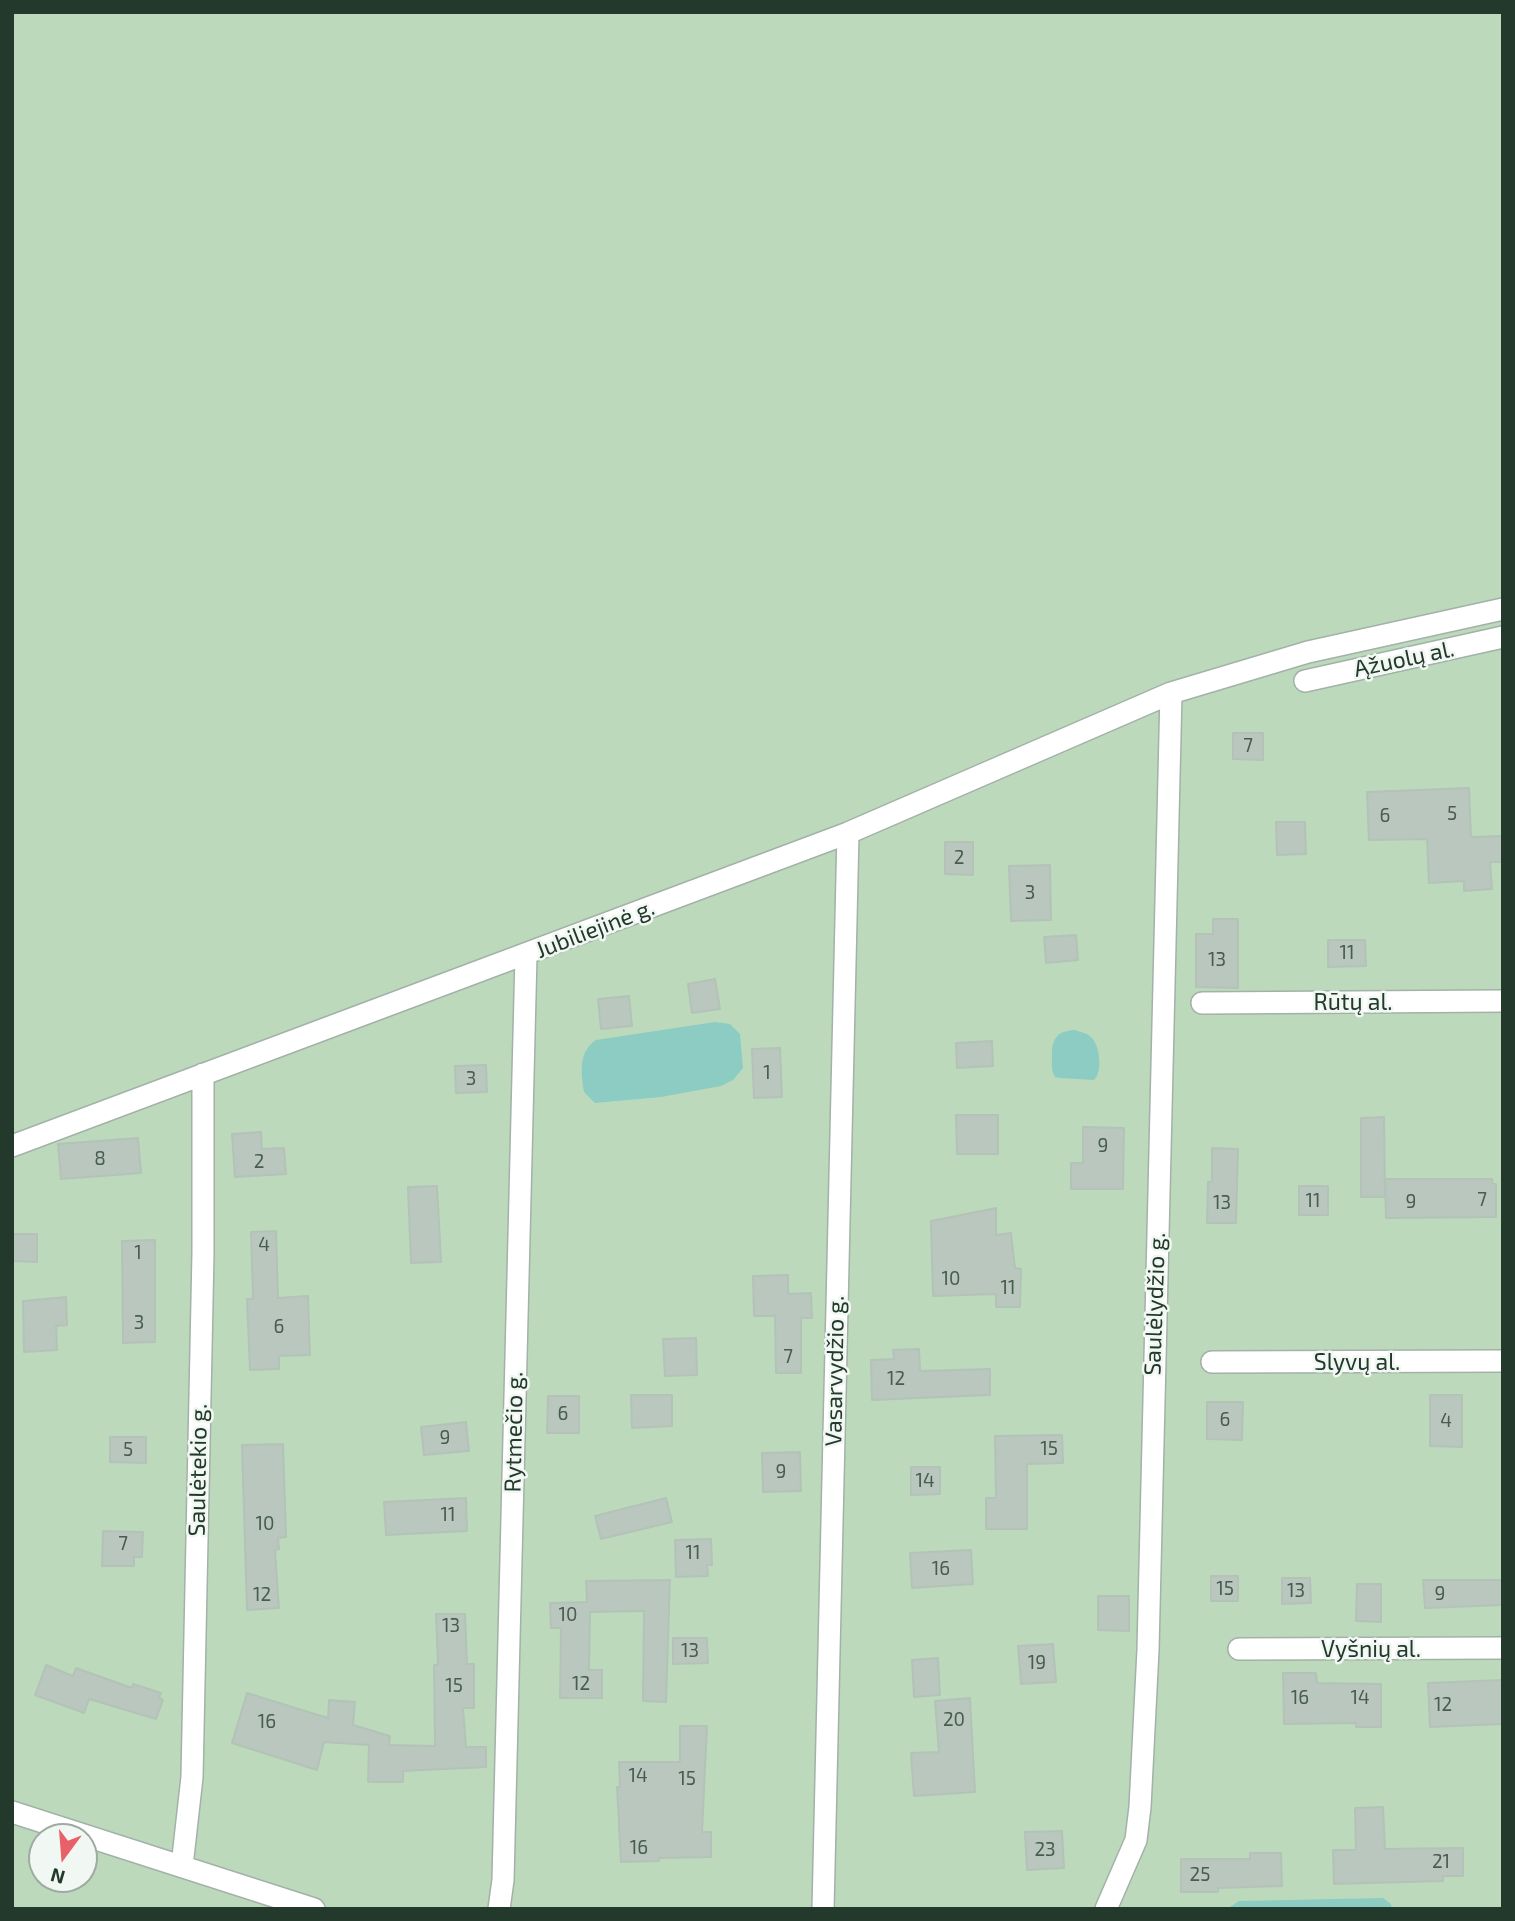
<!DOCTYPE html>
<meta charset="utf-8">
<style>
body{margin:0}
#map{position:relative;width:1515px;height:1921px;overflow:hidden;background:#e0eae3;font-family:"Exo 2",sans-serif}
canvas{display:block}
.frame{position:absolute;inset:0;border:14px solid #22392c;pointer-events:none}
.north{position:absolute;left:28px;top:1823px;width:70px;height:70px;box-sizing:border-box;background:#f1f7f2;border:2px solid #9eaba3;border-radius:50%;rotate:196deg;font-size:19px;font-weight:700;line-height:28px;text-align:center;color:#22392c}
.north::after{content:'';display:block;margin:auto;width:24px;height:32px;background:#e86168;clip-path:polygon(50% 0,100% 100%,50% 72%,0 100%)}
</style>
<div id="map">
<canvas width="1515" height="1921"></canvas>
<div class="frame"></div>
<div class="north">N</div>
</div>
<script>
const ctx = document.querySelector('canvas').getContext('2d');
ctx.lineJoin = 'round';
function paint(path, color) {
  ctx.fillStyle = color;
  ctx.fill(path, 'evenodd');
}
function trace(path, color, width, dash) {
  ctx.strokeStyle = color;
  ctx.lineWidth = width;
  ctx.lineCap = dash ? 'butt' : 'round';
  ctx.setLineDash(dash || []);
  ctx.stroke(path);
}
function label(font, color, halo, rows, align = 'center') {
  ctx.font = font + ' "Exo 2",sans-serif';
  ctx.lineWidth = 5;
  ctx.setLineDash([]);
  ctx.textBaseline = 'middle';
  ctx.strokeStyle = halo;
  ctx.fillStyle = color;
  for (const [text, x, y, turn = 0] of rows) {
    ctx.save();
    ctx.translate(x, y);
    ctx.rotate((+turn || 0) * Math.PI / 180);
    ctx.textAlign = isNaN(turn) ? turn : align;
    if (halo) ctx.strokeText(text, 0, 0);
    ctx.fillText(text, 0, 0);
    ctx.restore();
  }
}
paint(new Path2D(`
 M 12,12 L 1503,12 L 1503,1909 L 12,1909 ZM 42,1837 L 84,1837 L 84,1879 L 42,1879 Z`), '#bcdabb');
paint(new Path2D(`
 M 715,1022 L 730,1024 L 740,1034 L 743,1068 L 733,1080 L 721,1086 L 661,1097 L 595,1103 L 584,1092 C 581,1073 578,1052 596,1040 Z
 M 1075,1030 C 1080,1032 1087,1033 1091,1037 C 1100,1045 1103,1072 1094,1080 L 1060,1078 L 1055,1077 C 1051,1070 1052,1063 1052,1055 C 1052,1037 1058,1031 1075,1030 Z
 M 1383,1898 L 1391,1904 L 1392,1909 L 1227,1909 L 1239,1901 Z`), '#8cccc2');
const building = new Path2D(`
 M 1233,733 L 1263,733 L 1263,760 L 1233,759 Z
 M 1469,788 L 1471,837 L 1503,836 L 1503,862 L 1490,862 L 1492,889 L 1464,891 L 1464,881 L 1429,883 L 1427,839 L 1369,840 L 1367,792 Z
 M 1276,822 L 1305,822 L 1306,854 L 1277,855 Z
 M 945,842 L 973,842 L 973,875 L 945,874 Z
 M 1050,865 L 1051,920 L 1011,921 L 1009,866 Z
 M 1213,919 L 1238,919 L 1238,988 L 1196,987 L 1196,934 L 1213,934 Z
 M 1076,935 L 1078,960 L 1046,963 L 1044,937 Z
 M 1328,940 L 1365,940 L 1366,966 L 1328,967 Z
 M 715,979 L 720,1009 L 692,1013 L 688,984 Z
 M 629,996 L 632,1026 L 601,1029 L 598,999 Z
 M 992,1041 L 993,1066 L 957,1068 L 956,1043 Z
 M 780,1048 L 782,1097 L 754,1098 L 752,1049 Z
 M 486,1065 L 487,1092 L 456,1093 L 455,1066 Z
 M 956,1115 L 998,1115 L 998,1154 L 957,1154 Z
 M 1384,1117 L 1385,1197 L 1361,1197 L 1361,1118 Z
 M 1083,1127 L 1124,1128 L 1123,1189 L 1071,1189 L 1071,1163 L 1083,1163 Z
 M 261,1132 L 262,1149 L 284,1148 L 286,1174 L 235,1177 L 232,1134 Z
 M 138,1138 L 141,1173 L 61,1179 L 58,1144 Z
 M 1212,1148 L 1238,1149 L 1236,1223 L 1207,1223 L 1208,1182 L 1212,1182 Z
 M 1385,1179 L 1492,1179 L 1493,1184 L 1496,1184 L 1496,1217 L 1386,1218 Z
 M 437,1186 L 441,1262 L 411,1263 L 408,1187 Z
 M 1299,1186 L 1328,1186 L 1328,1215 L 1299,1215 Z
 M 996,1208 L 996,1235 L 1011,1233 L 1015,1268 L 1021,1269 L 1020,1307 L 996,1307 L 996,1294 L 933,1296 L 931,1221 Z
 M 276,1231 L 278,1298 L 308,1296 L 310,1355 L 279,1356 L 279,1369 L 250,1370 L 247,1299 L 253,1299 L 251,1232 Z
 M 13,1234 L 37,1234 L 37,1262 L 13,1261 Z
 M 155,1240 L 155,1342 L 123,1343 L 122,1241 Z
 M 788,1275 L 788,1294 L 811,1293 L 812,1318 L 801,1318 L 801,1373 L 776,1373 L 775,1316 L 754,1316 L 753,1276 Z
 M 66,1297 L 67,1325 L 56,1326 L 57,1350 L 24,1352 L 23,1301 Z
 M 696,1338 L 697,1375 L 665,1376 L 663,1339 Z
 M 919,1349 L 920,1371 L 990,1369 L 990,1395 L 872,1400 L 871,1360 L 894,1359 L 893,1350 Z
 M 631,1395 L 672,1395 L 672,1426 L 632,1428 Z
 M 1430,1395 L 1462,1395 L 1462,1447 L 1430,1446 Z
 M 548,1396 L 579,1396 L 579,1433 L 547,1433 Z
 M 1207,1402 L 1243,1402 L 1242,1440 L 1207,1439 Z
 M 466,1422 L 469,1451 L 424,1455 L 421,1427 Z
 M 1062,1435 L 1063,1463 L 1027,1464 L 1027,1529 L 986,1529 L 986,1498 L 996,1498 L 995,1436 Z
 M 110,1437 L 146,1437 L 146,1463 L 110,1462 Z
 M 283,1444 L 286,1537 L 278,1538 L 279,1549 L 275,1550 L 279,1608 L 247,1610 L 242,1445 Z
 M 800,1452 L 801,1491 L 763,1492 L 762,1453 Z
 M 911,1467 L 940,1467 L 940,1494 L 911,1495 Z
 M 466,1498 L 467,1531 L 386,1535 L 384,1502 Z
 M 666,1498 L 672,1522 L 601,1539 L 595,1516 Z
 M 103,1531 L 143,1532 L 142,1557 L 134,1557 L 134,1566 L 102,1566 Z
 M 711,1539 L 712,1565 L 707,1565 L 708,1576 L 676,1577 L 675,1540 Z
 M 971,1550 L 973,1584 L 912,1588 L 910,1553 Z
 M 1211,1576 L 1238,1576 L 1238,1601 L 1211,1601 Z
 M 1282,1578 L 1310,1578 L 1311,1603 L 1282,1604 Z
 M 670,1580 L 666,1702 L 643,1701 L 644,1611 L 590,1612 L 589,1670 L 602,1670 L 602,1698 L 560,1698 L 561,1628 L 551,1628 L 550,1603 L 587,1602 L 586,1581 Z
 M 1423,1580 L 1503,1580 L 1503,1605 L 1425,1608 Z
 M 1357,1584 L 1381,1584 L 1381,1622 L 1356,1621 Z
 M 1098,1596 L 1129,1596 L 1129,1631 L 1098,1630 Z
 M 436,1614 L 465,1614 L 467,1664 L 474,1664 L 474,1708 L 463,1708 L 466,1747 L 486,1747 L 486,1767 L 403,1771 L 403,1782 L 368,1782 L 369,1745 L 324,1742 L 317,1770 L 232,1743 L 247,1693 L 328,1718 L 329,1700 L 355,1702 L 353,1725 L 390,1736 L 389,1745 L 435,1746 L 434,1665 L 438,1665 Z
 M 673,1638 L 707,1638 L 708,1663 L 673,1664 Z
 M 1053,1644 L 1056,1682 L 1021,1684 L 1018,1646 Z
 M 938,1658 L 940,1695 L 914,1697 L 912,1660 Z
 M 46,1665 L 73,1676 L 76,1668 L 132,1688 L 133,1684 L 161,1693 L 159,1698 L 163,1700 L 156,1719 L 89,1699 L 84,1713 L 35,1695 Z
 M 1283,1673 L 1316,1673 L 1317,1683 L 1381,1684 L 1381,1727 L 1356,1727 L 1356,1723 L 1284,1724 Z
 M 1503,1680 L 1503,1724 L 1430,1727 L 1428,1683 Z
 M 970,1698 L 975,1792 L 914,1796 L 911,1753 L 939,1752 L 935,1701 Z
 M 680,1726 L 707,1726 L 702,1832 L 711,1832 L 711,1857 L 659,1858 L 659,1861 L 621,1862 L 617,1787 L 620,1787 L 619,1762 L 680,1762 Z
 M 1383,1807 L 1385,1849 L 1463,1848 L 1463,1876 L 1443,1876 L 1443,1881 L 1334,1884 L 1333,1850 L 1356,1850 L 1355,1808 Z
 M 1062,1831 L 1064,1868 L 1027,1870 L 1025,1832 Z
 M 1250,1853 L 1281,1853 L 1282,1886 L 1218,1888 L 1218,1892 L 1181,1892 L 1181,1859 L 1250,1859 Z`);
paint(building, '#b9c7be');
trace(building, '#b3c3b8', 2);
const minor = new Path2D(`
 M 1305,681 L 1503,637
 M 1202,1003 L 1503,1001
 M 12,1146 L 848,833 L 1171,693 L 1308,652 L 1503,609
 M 1212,1362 L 1503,1361
 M 1239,1649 L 1503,1648
 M 12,1812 L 314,1909
 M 182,1866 L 192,1777 L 203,1253 L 203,1074
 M 499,1909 L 503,1880 L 526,955
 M 823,1909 L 848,833
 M 1106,1909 L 1136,1840 L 1140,1807 L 1148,1650 L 1171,693`);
trace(minor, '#a3b1a8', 24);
trace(minor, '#fff', 21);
label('19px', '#485c50', null, [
 ["7",1248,746],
 ["5",1452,814],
 ["6",1385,816],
 ["2",959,858],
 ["3",1030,893],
 ["11",1347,953],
 ["13",1217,960],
 ["1",767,1073],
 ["3",471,1079],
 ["9",1103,1146],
 ["8",100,1159],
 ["2",259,1162],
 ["7",1482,1200],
 ["11",1313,1201],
 ["9",1411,1202],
 ["13",1222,1203],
 ["4",264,1245],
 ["1",138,1253],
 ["10",951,1279],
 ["11",1008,1288],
 ["3",139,1323],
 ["6",279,1327],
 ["7",788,1357],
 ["12",896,1379],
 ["6",563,1414],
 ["6",1225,1420],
 ["4",1446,1421],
 ["9",445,1438],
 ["15",1049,1449],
 ["5",128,1450],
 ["9",781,1472],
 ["14",925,1481],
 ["11",448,1515],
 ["10",265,1524],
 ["7",123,1544],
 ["11",693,1553],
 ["16",941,1569],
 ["15",1225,1589],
 ["13",1296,1591],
 ["9",1440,1594],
 ["12",262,1595],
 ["10",568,1615],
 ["13",451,1626],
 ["13",690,1651],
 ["19",1037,1663],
 ["12",581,1684],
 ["15",454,1686],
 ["16",1300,1698],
 ["14",1360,1698],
 ["12",1443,1705],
 ["20",954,1720],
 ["16",267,1722],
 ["14",638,1776],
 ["15",687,1779],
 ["16",639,1848],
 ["23",1045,1850],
 ["21",1441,1862],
 ["25",1200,1875]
]);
label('23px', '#22392c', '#f1f7f2', [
 ["Ąžuolų al.",1404,659,-12],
 ["Jubiliejinė g.",595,929,-21],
 ["Rūtų al.",1353,1002],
 ["Saulėlydžio g.",1155,1304,-88],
 ["Slyvų al.",1357,1362],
 ["Vasarvydžio g.",835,1371,-89],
 ["Rytmečio g.",514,1432,-89],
 ["Saulėtekio g.",198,1470,-89],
 ["Vyšnių al.",1371,1649]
]);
</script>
